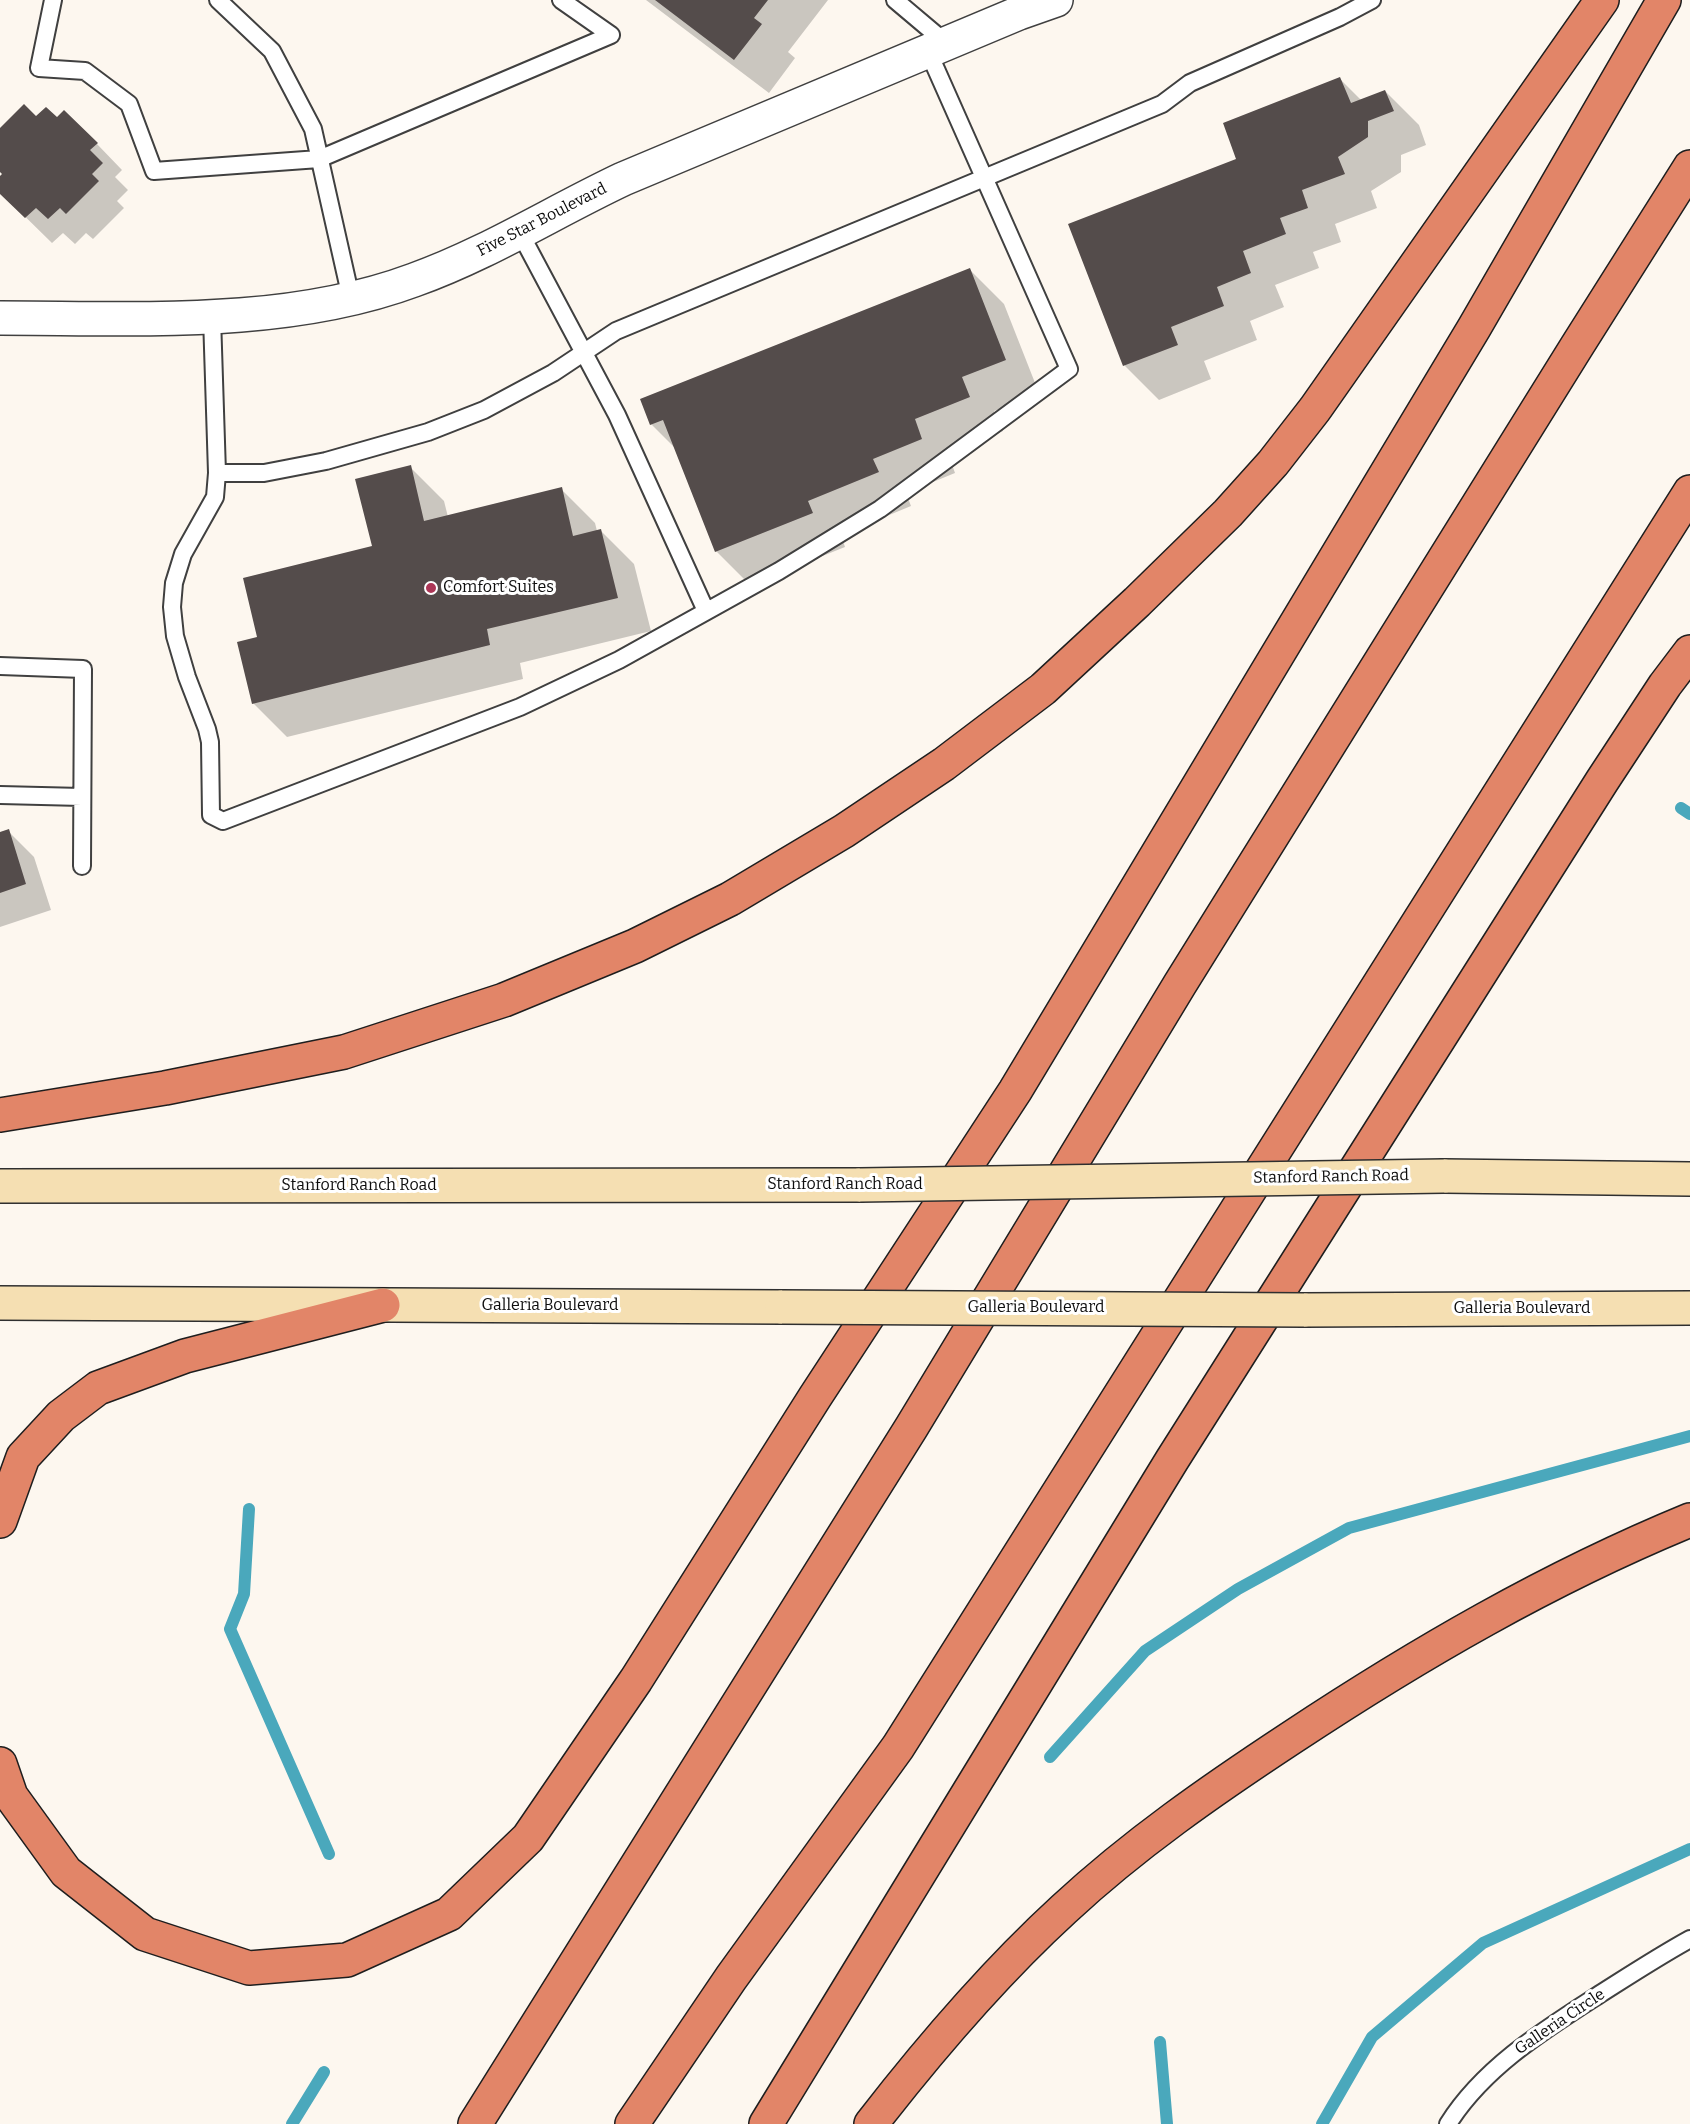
<!DOCTYPE html>
<style>
body{margin:0}
canvas{display:block;background:#fdf7ef}
</style>
<canvas width="1690" height="2124"></canvas>
<script>
const ctx = document.querySelector('canvas').getContext('2d');
ctx.lineJoin = 'round';
function paint(path, color) {
  ctx.fillStyle = color;
  ctx.fill(path, 'evenodd');
}
function trace(path, color, width, dash) {
  ctx.strokeStyle = color;
  ctx.lineWidth = width;
  ctx.lineCap = dash ? 'butt' : 'round';
  ctx.setLineDash(dash || []);
  ctx.stroke(path);
}
function label(font, color, halo, rows, align = 'center') {
  ctx.font = font + ' Bitter,serif';
  ctx.lineWidth = 6;
  ctx.setLineDash([]);
  ctx.textBaseline = 'middle';
  ctx.strokeStyle = halo;
  ctx.fillStyle = color;
  for (const [text, x, y, turn = 0] of rows) {
    ctx.save();
    ctx.translate(x, y);
    ctx.rotate((+turn || 0) * Math.PI / 180);
    ctx.textAlign = isNaN(turn) ? turn : align;
    if (halo) ctx.strokeText(text, 0, 0);
    ctx.fillText(text, 0, 0);
    ctx.restore();
  }
}
paint(new Path2D(`
 M 646,0 L 828,0 L 788,52 L 795,58 L 769,93 Z
 M 1340,79 L 1361,100 L 1385,91 L 1419,125 L 1426,145 L 1401,155 L 1401,172 L 1371,191 L 1377,208 L 1335,224 L 1341,242 L 1313,252 L 1319,268 L 1275,285 L 1284,307 L 1250,321 L 1257,340 L 1204,361 L 1211,379 L 1159,400 L 1125,366 L 1070,225 L 1238,160 Z
 M 36,118 L 57,119 L 97,144 L 122,170 L 115,177 L 128,190 L 117,201 L 124,208 L 93,239 L 86,233 L 75,244 L 63,233 L 52,243 L 0,192 L 0,178 L 4,174 L 0,170 L 0,131 Z
 M 970,270 L 1004,304 L 1039,393 L 994,411 L 1003,431 L 948,453 L 955,473 L 906,493 L 911,506 L 841,535 L 845,547 L 750,585 L 716,551 L 676,449 L 651,424 Z
 M 410,467 L 444,501 L 448,517 L 561,489 L 595,523 L 597,531 L 601,531 L 634,564 L 651,631 L 520,663 L 523,679 L 287,737 L 253,703 L 259,638 L 374,548 Z
 M 8,831 L 34,857 L 51,910 L 0,927 L 0,834 Z`), '#0003');
trace(new Path2D(`
 M 1681,808 L 1690,814
 M 249,1509 L 244,1594 L 230,1629 L 329,1854
 M 1050,1757 L 1145,1651 L 1238,1589 L 1349,1528 L 1690,1436
 M 1160,2042 L 1167,2124
 M 292,2124 L 324,2072
 M 1322,2124 L 1372,2037 L 1483,1943 L 1690,1849`), '#4aa8bc', 12);
paint(new Path2D(`
 M 655,0 L 768,0 L 754,18 L 762,24 L 734,60 Z
 M 1340,77 L 1351,103 L 1385,90 L 1394,111 L 1368,121 L 1368,137 L 1338,157 L 1345,174 L 1302,190 L 1308,208 L 1280,218 L 1286,234 L 1243,251 L 1251,273 L 1217,287 L 1224,306 L 1171,327 L 1178,345 L 1123,366 L 1068,224 L 1236,159 L 1223,123 Z
 M 24,104 L 36,116 L 46,107 L 57,117 L 64,110 L 98,143 L 90,150 L 103,163 L 92,174 L 99,181 L 66,214 L 60,208 L 48,219 L 36,208 L 25,218 L 0,194 L 0,176 L 2,174 L 0,172 L 0,128 Z
 M 970,268 L 1006,360 L 962,377 L 970,397 L 915,419 L 922,439 L 873,459 L 879,472 L 808,501 L 813,513 L 715,552 L 663,420 L 650,425 L 640,399 Z
 M 411,465 L 424,521 L 562,487 L 573,536 L 601,529 L 618,598 L 487,629 L 490,645 L 252,704 L 237,642 L 257,637 L 243,578 L 372,546 L 355,479 Z
 M 9,829 L 26,884 L 0,893 L 0,832 Z`), '#544c4b');
const service = new Path2D(`
 M 53,0 L 39,68 L 85,71 L 129,104 L 154,171 L 319,159 L 611,35 L 561,0
 M 218,0 L 272,51 L 313,129 L 351,298
 M 895,0 L 946,43
 M 519,231 L 617,415 L 706,611
 M 212,317 L 217,473 L 215,497 L 183,554 L 174,583 L 172,607 L 175,636 L 187,677 L 207,729 L 210,742 L 211,815 L 223,821 L 520,707 L 619,660 L 779,571 L 880,509 L 1069,369 L 928,51
 M 217,473 L 264,473 L 326,461 L 428,432 L 484,410 L 553,373 L 616,331 L 1162,104 L 1190,83 L 1340,17 L 1372,0
 M 0,666 L 83,669 L 82,866
 M 0,795 L 82,797
 M 1448,2124 C 1484,2067 1544,2030 1600,1994 C 1630,1975 1659,1956 1690,1939`);
const tertiary = new Path2D(`
 M 0,318 C 136,318 285,328 414,280 C 487,254 553,212 623,179 L 1019,13 L 1056,0`);
const secondary = new Path2D(`
 M 1444,1176 L 1690,1179
 M 0,1186 L 860,1185
 M 0,1303 L 782,1307
 M 1304,1310 L 1690,1308`);
const motorway = new Path2D(`
 M 0,1115 L 165,1088 L 344,1052 L 504,1000 L 635,946 L 730,899 L 844,831 L 944,764 L 1043,689 L 1137,602 L 1228,513 L 1273,463 L 1315,409 L 1602,0
 M 0,1521 L 23,1457 L 61,1416 L 98,1388 L 185,1356 L 383,1305
 M 0,1764 L 11,1796 L 66,1872 L 145,1934 L 249,1968 L 347,1960 L 449,1914 L 528,1838 L 636,1680 L 815,1397 L 1015,1091 L 1474,328 L 1664,0
 M 475,2124 L 911,1428 L 1180,984 L 1577,346 L 1690,167
 M 632,2124 L 731,1978 L 898,1747 L 1690,492
 M 766,2124 L 1172,1460 L 1602,781 L 1665,685 L 1690,652
 M 871,2124 C 930,2048 993,1974 1064,1909 C 1134,1844 1212,1790 1291,1738 C 1418,1654 1549,1578 1690,1520`);
trace(service, '#404040', 20);
trace(tertiary, '#404040', 36);
trace(secondary, '#2f2f2f', 36);
trace(motorway, '#1e1e1e', 36);
trace(service, '#fff', 16);
trace(tertiary, '#fff', 33);
trace(secondary, '#f5dfb2', 33);
trace(motorway, '#e28568', 33);
const secondaryBridge = new Path2D(`
 M 860,1185 L 1444,1176
 M 782,1307 L 1304,1310`);
trace(secondaryBridge, '#2f2f2f', 36, []);
trace(secondaryBridge, '#f5dfb2', 33);
for (const [x, y, r, color] of [
 [431,588,6,"#ac3656"]
]) {
  const dot = new Path2D();
  dot.arc(x, y, r, 0, 2 * Math.PI);
  ctx.fillStyle = color;
  ctx.fill(dot);
  trace(dot, '#fff', 2);
}
label('16px', '#0d0d0d', '#fff', [
 ["Five Star Boulevard",542,220,-27],
 ["Stanford Ranch Road",1331,1177,-1],
 ["Stanford Ranch Road",845,1185],
 ["Stanford Ranch Road",359,1186],
 ["Galleria Boulevard",550,1306],
 ["Galleria Boulevard",1036,1308],
 ["Galleria Boulevard",1522,1309],
 ["Galleria Circle",1560,2022,-34]
]);
label('16px', '#0d0d0d', '#fff', [
 ["Comfort Suites",443,588]
], 'left');
</script>
